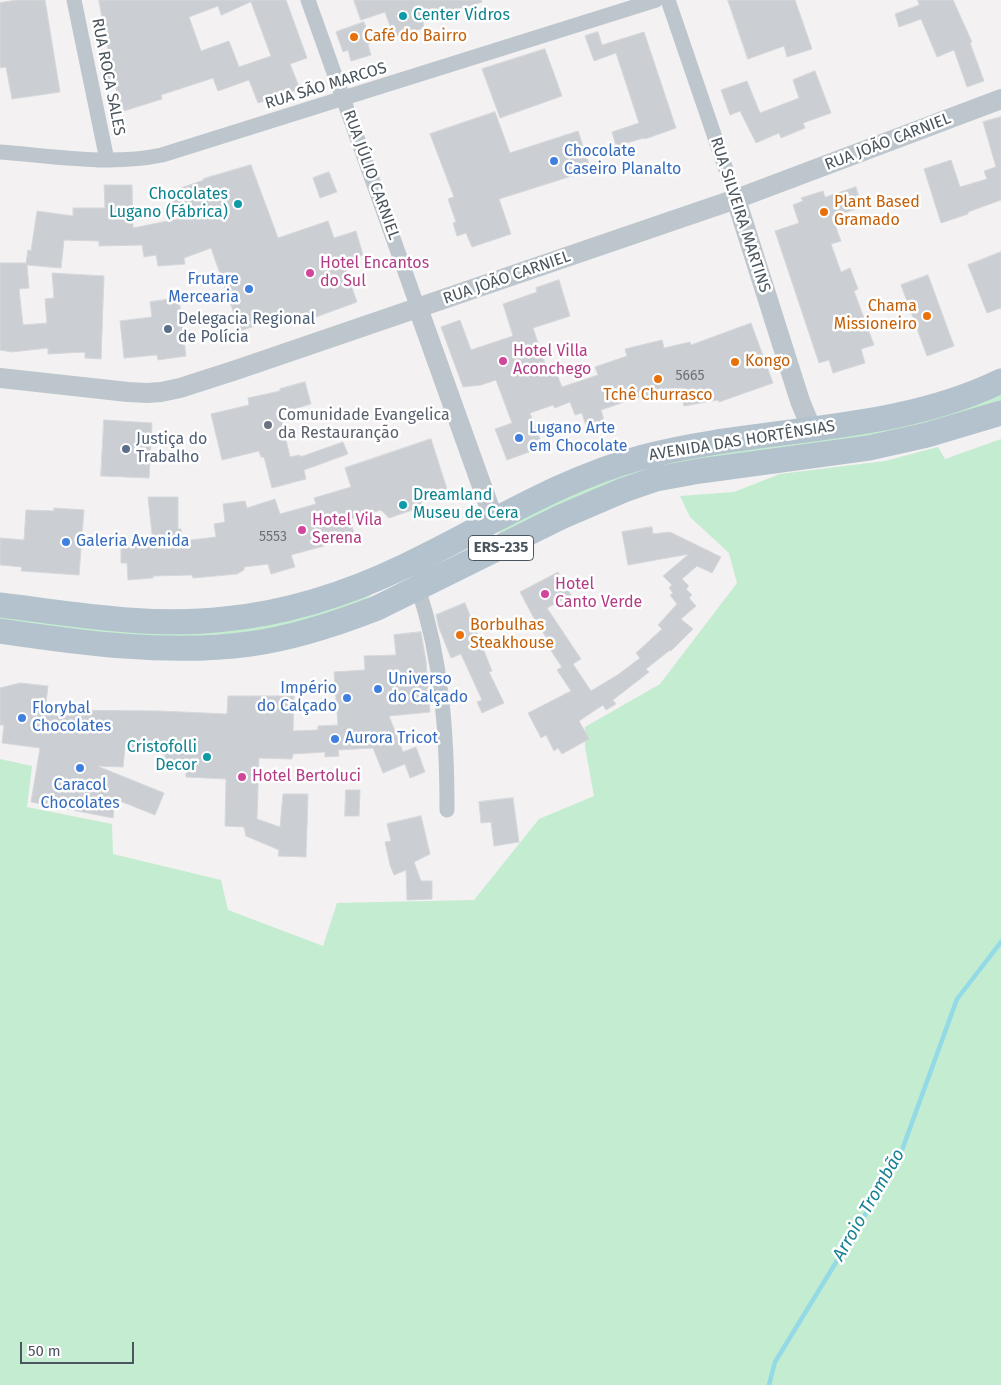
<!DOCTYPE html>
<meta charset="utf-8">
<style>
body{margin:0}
#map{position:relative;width:1001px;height:1385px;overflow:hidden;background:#f3f1f1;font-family:"Fira Sans",sans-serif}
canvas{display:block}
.scale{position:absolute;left:20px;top:1342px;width:114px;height:22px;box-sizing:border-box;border:2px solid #4a555d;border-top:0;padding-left:6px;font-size:15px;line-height:18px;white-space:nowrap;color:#4a555d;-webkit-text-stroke:4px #fff;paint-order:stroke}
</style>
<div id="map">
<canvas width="1001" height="1385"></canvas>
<div class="scale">50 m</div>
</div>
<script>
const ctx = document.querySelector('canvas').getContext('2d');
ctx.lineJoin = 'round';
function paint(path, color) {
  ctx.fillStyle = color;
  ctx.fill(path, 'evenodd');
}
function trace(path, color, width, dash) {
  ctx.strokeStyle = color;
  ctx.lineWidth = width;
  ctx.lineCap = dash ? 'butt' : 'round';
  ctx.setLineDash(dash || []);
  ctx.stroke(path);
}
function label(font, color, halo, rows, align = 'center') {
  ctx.font = font + ' "Fira Sans",sans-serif';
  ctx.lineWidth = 5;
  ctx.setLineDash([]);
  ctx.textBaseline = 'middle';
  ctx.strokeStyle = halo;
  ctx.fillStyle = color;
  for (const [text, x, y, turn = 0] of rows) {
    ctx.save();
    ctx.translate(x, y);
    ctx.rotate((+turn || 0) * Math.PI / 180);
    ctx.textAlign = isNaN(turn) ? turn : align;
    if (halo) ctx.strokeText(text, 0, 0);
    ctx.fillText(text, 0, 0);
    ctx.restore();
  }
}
paint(new Path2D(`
 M 1001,392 L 1001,405 L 918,428 L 817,446 L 496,537 L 504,526 L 585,488 L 647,466 Z
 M 1001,439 L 1001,1385 L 0,1385 L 0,759 L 32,766 L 27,807 L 112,824 L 113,854 L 221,880 L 228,910 L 323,946 L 337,903 L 474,900 L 539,819 L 594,796 L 585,747 L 585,727 L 660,684 L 737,583 L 729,553 L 690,517 L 680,496 L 734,492 L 780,474 L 885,461 L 938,447 L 945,459 Z
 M 379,590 L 354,606 L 319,619 L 251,633 L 151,638 L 0,623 L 0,614 L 72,624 Z`), '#c3ecd0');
trace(new Path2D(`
 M 769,1385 L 775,1362 L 898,1161 L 957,999 L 1001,942`), '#94dae6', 4.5);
const building = new Path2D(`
 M 17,0 L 45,0 L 60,92 L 12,99 L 6,67 L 0,68 L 0,3 Z
 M 99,0 L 286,0 L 307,58 L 290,64 L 300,89 L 258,103 L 249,80 L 218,91 L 213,78 L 161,95 L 162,99 L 124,111 L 115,86 L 108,88 L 99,60 L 109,56 ZM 251,2 L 271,56 L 239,67 L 229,41 L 201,51 L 189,17 L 218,6 L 221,15 Z
 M 354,0 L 481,0 L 482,2 L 423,22 L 424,28 L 394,37 L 385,12 L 361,20 Z
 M 728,0 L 795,0 L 812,49 L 787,57 L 784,46 L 748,59 Z
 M 918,0 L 953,0 L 972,42 L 970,43 L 984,81 L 967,87 L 954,50 L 937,57 L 921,19 L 899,27 L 895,14 L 919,5 Z
 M 364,22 L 371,43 L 368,45 L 371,55 L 351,61 L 348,50 L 343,52 L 336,32 Z
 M 598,32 L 602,45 L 644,32 L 676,128 L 645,139 L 644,138 L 616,146 L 612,132 L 639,123 L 616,53 L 594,61 L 585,36 Z
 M 545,49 L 562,96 L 500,118 L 482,69 Z
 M 815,71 L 831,113 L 803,123 L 805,128 L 781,138 L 779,133 L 756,143 L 740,111 L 730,115 L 721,90 L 747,81 L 760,113 L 799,98 L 793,80 Z
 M 495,112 L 510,153 L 578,131 L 591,170 L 499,199 L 511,234 L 472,247 L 466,233 L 457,236 L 453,223 L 456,222 L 448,199 L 454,197 L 430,134 Z
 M 1001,117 L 1001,200 L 968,212 L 968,214 L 941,223 L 924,169 L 951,160 L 960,187 L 987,179 L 984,171 L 996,167 L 983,122 Z
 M 251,165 L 278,238 L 328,221 L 334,238 L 356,231 L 363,255 L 343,262 L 357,302 L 294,325 L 290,314 L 240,331 L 211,248 L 184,258 L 185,264 L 158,266 L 156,255 L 144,257 L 142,245 L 99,246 L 99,241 L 64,240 L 61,268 L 27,265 L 29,288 L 19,289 L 23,325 L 47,323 L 45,299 L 54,298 L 52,273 L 104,276 L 101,359 L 85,358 L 85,352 L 48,354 L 48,348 L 12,352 L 0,350 L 0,263 L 26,263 L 28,250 L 31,251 L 37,211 L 73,216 L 73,208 L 105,208 L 104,185 L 132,185 L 133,228 L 178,219 L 169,192 L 204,180 L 203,179 Z
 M 329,172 L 337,192 L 320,198 L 313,178 Z
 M 856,187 L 862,207 L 832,217 L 841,241 L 831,244 L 841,272 L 850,268 L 858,289 L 854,291 L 874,345 L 861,349 L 865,363 L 833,373 L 829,360 L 819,363 L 775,231 L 799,223 L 793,205 L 803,201 L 801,198 L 823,191 L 825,197 Z
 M 1001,252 L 1001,308 L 987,313 L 968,265 Z
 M 928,275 L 954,346 L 927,356 L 901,285 Z
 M 559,280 L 570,316 L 533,328 L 549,375 L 556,372 L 562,387 L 598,375 L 595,367 L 627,356 L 625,349 L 662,340 L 664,348 L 690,342 L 691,345 L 751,323 L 773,383 L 719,402 L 718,400 L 684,406 L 680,392 L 646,400 L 645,395 L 601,410 L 604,420 L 586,426 L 582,413 L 575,415 L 570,402 L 555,408 L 553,405 L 530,413 L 543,447 L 507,460 L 495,429 L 512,423 L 496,380 L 481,385 L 463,387 L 441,327 L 460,320 L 471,350 L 513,336 L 503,304 L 537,292 L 536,288 Z
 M 179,298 L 186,356 L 158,360 L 157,355 L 124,358 L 120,321 L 152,317 L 150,302 Z
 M 305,382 L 311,404 L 280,413 L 290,457 L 300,455 L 300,457 L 343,442 L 348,454 L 304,470 L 306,479 L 272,488 L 264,457 L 261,457 L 259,451 L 222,460 L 211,414 L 249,405 L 248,398 L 280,391 L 280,389 Z
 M 104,420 L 152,423 L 149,478 L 101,476 Z
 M 431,439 L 447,489 L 422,496 L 421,507 L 389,518 L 381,510 L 350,519 L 354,533 L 323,543 L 324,546 L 291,555 L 295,567 L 271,574 L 268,564 L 244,567 L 244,570 L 237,574 L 193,578 L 192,575 L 153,576 L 153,578 L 128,580 L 127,563 L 121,563 L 121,545 L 153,543 L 148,497 L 178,497 L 178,529 L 181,529 L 182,541 L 216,537 L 214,524 L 225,522 L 223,504 L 245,501 L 247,508 L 275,499 L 280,514 L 316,504 L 314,498 L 351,487 L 345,468 Z
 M 54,508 L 84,510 L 79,575 L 21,571 L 22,567 L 0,565 L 0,538 L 24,540 L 26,510 L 54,511 Z
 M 652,527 L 653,534 L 670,532 L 721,557 L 712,573 L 697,566 L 682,579 L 689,586 L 686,589 L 692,595 L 689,598 L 696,606 L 681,619 L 693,629 L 671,651 L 670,650 L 646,669 L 649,672 L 613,700 L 616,704 L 606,710 L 603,705 L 579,721 L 589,739 L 562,754 L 558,748 L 554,751 L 546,735 L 541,738 L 528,713 L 571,691 L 557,670 L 562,667 L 547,645 L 550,643 L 536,622 L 520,592 L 558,572 L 571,595 L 547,608 L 581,659 L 573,664 L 591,691 L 619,674 L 640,658 L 636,653 L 662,629 L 658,625 L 677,604 L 670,595 L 673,593 L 669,588 L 672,585 L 663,576 L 689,554 L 628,565 L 622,532 Z
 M 465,603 L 492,671 L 489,672 L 504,703 L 482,713 L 477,702 L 482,700 L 461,654 L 451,658 L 439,628 L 436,615 Z
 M 421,632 L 426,661 L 430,712 L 389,716 L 403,752 L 416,747 L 425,772 L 410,778 L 405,764 L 383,773 L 373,748 L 338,750 L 339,756 L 325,757 L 325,752 L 293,754 L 292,759 L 259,758 L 257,819 L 280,827 L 283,794 L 308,794 L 306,857 L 278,856 L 279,850 L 246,836 L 244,827 L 225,826 L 226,779 L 186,777 L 186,769 L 164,768 L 165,755 L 163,755 L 163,750 L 125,747 L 123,767 L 97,766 L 164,793 L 155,815 L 115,799 L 113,818 L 31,802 L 40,748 L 2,743 L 4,725 L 0,725 L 0,688 L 20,683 L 48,686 L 45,710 L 159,711 L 227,714 L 228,696 L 294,696 L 293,731 L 318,730 L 318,726 L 338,725 L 334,672 L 365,670 L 364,656 L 396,655 L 394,635 Z
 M 346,790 L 360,790 L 359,816 L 345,816 Z
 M 513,798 L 519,842 L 494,846 L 491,822 L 481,823 L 479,802 Z
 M 421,816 L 430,854 L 414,862 L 421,881 L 432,881 L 432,899 L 407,900 L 406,870 L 394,875 L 390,865 L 385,842 L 391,841 L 387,824 Z`);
paint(building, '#cbced3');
trace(building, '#d5d7db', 1);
trace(new Path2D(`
 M 74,0 L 107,160
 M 308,0 L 418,308
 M 668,0 L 736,199
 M 0,152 C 53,156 109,166 162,155 L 656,0
 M 418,588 C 442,660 447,734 447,810`), '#bdc6cc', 15);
trace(new Path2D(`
 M 736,199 L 800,401 L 812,430
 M 418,308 L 494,520
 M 0,378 L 128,392 L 147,393 L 161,392 L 180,388 L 236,370 L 736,199 L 1001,99`), '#bdc6cc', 20);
trace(new Path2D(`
 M 0,605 C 74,614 150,628 225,619 C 287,613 349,593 405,566 C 483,529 559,479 643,457 C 761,426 890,435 1001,381
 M 0,631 C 82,643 167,655 250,644 C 294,638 336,624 377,608 L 561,517 L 624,490 L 656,479 L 700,471 L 869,448 L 927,435 L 1001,413`), '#b3c2cd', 25);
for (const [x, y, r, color] of [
 [403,16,5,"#0f9aa8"],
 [354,37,5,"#e8710a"],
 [554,161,5,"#3f7fe0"],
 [238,204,5,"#0f9aa8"],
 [824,212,5,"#e8710a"],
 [310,273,5,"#d1479c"],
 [249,289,5,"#3f7fe0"],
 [927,316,5,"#e8710a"],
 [168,329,5,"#5c6f8a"],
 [503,361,5,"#d1479c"],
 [735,362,5,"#e8710a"],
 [658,379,5,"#e8710a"],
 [268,425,5,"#6b7280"],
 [519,438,5,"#3f7fe0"],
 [126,449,5,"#5c6f8a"],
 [403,505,5,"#0f9aa8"],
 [302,530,5,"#d1479c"],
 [66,542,5,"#3f7fe0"],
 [545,594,5,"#d1479c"],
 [460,635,5,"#e8710a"],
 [378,689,5,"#3f7fe0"],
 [347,698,5,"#3f7fe0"],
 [22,718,5,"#3f7fe0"],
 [335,739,5,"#3f7fe0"],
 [207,757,5,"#0f9aa8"],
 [80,768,5,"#3f7fe0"],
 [242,777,5,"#d1479c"]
]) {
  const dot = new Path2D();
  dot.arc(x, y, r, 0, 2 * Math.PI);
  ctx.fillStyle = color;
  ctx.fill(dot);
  trace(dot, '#fff', 2);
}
label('14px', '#6a737a', null, [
 ["5665",690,376],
 ["5553",273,537]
]);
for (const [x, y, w] of [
 [501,548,65]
]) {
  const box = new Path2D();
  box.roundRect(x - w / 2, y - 12.5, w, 25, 4);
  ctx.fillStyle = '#fff';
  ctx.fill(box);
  trace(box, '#4a555d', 1);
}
label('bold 15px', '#4a555d', null, [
 ["ERS-235",501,548]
]);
label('16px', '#0d838f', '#fff', [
 ["Center Vidros",413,16],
 ["Chocolates",228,195,"right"],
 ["Lugano (Fábrica)",228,213,"right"],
 ["Dreamland",413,496],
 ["Museu de Cera",413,514],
 ["Cristofolli",197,748,"right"],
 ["Decor",197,766,"right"]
], 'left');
label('16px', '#c56008', '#fff', [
 ["Café do Bairro",364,37],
 ["Plant Based",834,203],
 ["Gramado",834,221],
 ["Chama",917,307,"right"],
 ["Missioneiro",917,325,"right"],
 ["Kongo",745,362],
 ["Tchê Churrasco",658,396,"center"],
 ["Borbulhas",470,626],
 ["Steakhouse",470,644]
], 'left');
label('16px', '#4a555d', '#fff', [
 ["RUA ROCA SALES",108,77,79],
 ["RUA SÃO MARCOS",326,86,-17],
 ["RUA JOÃO CARNIEL",888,142,-21],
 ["RUA JÚLIO CARNIEL",371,175,70],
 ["RUA SILVEIRA MARTINS",740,215,72],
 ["RUA JOÃO CARNIEL",507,278,-19],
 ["AVENIDA DAS HORTÊNSIAS",742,441,-9]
]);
label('16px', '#366cbe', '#fff', [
 ["Chocolate",564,152],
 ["Caseiro Planalto",564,170],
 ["Frutare",239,280,"right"],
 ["Mercearia",239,298,"right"],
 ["Lugano Arte",529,429],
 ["em Chocolate",529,447],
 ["Galeria Avenida",76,542],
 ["Universo",388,680],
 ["do Calçado",388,698],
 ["Império",337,689,"right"],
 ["do Calçado",337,707,"right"],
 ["Florybal",32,709],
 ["Chocolates",32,727],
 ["Aurora Tricot",345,739],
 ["Caracol",80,786,"center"],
 ["Chocolates",80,804,"center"]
], 'left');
label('16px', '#b23c85', '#fff', [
 ["Hotel Encantos",320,264],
 ["do Sul",320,282],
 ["Hotel Villa",513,352],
 ["Aconchego",513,370],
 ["Hotel Vila",312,521],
 ["Serena",312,539],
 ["Hotel",555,585],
 ["Canto Verde",555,603],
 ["Hotel Bertoluci",252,777]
], 'left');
label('16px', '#4e5e75', '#fff', [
 ["Delegacia Regional",178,320],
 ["de Polícia",178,338],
 ["Justiça do",136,440],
 ["Trabalho",136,458]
], 'left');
label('16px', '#5b616d', '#fff', [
 ["Comunidade Evangelica",278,416],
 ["da Restauranção",278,434]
], 'left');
label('italic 18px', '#178294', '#fff', [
 ["Arroio Trombão",869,1205,-60]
]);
</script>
